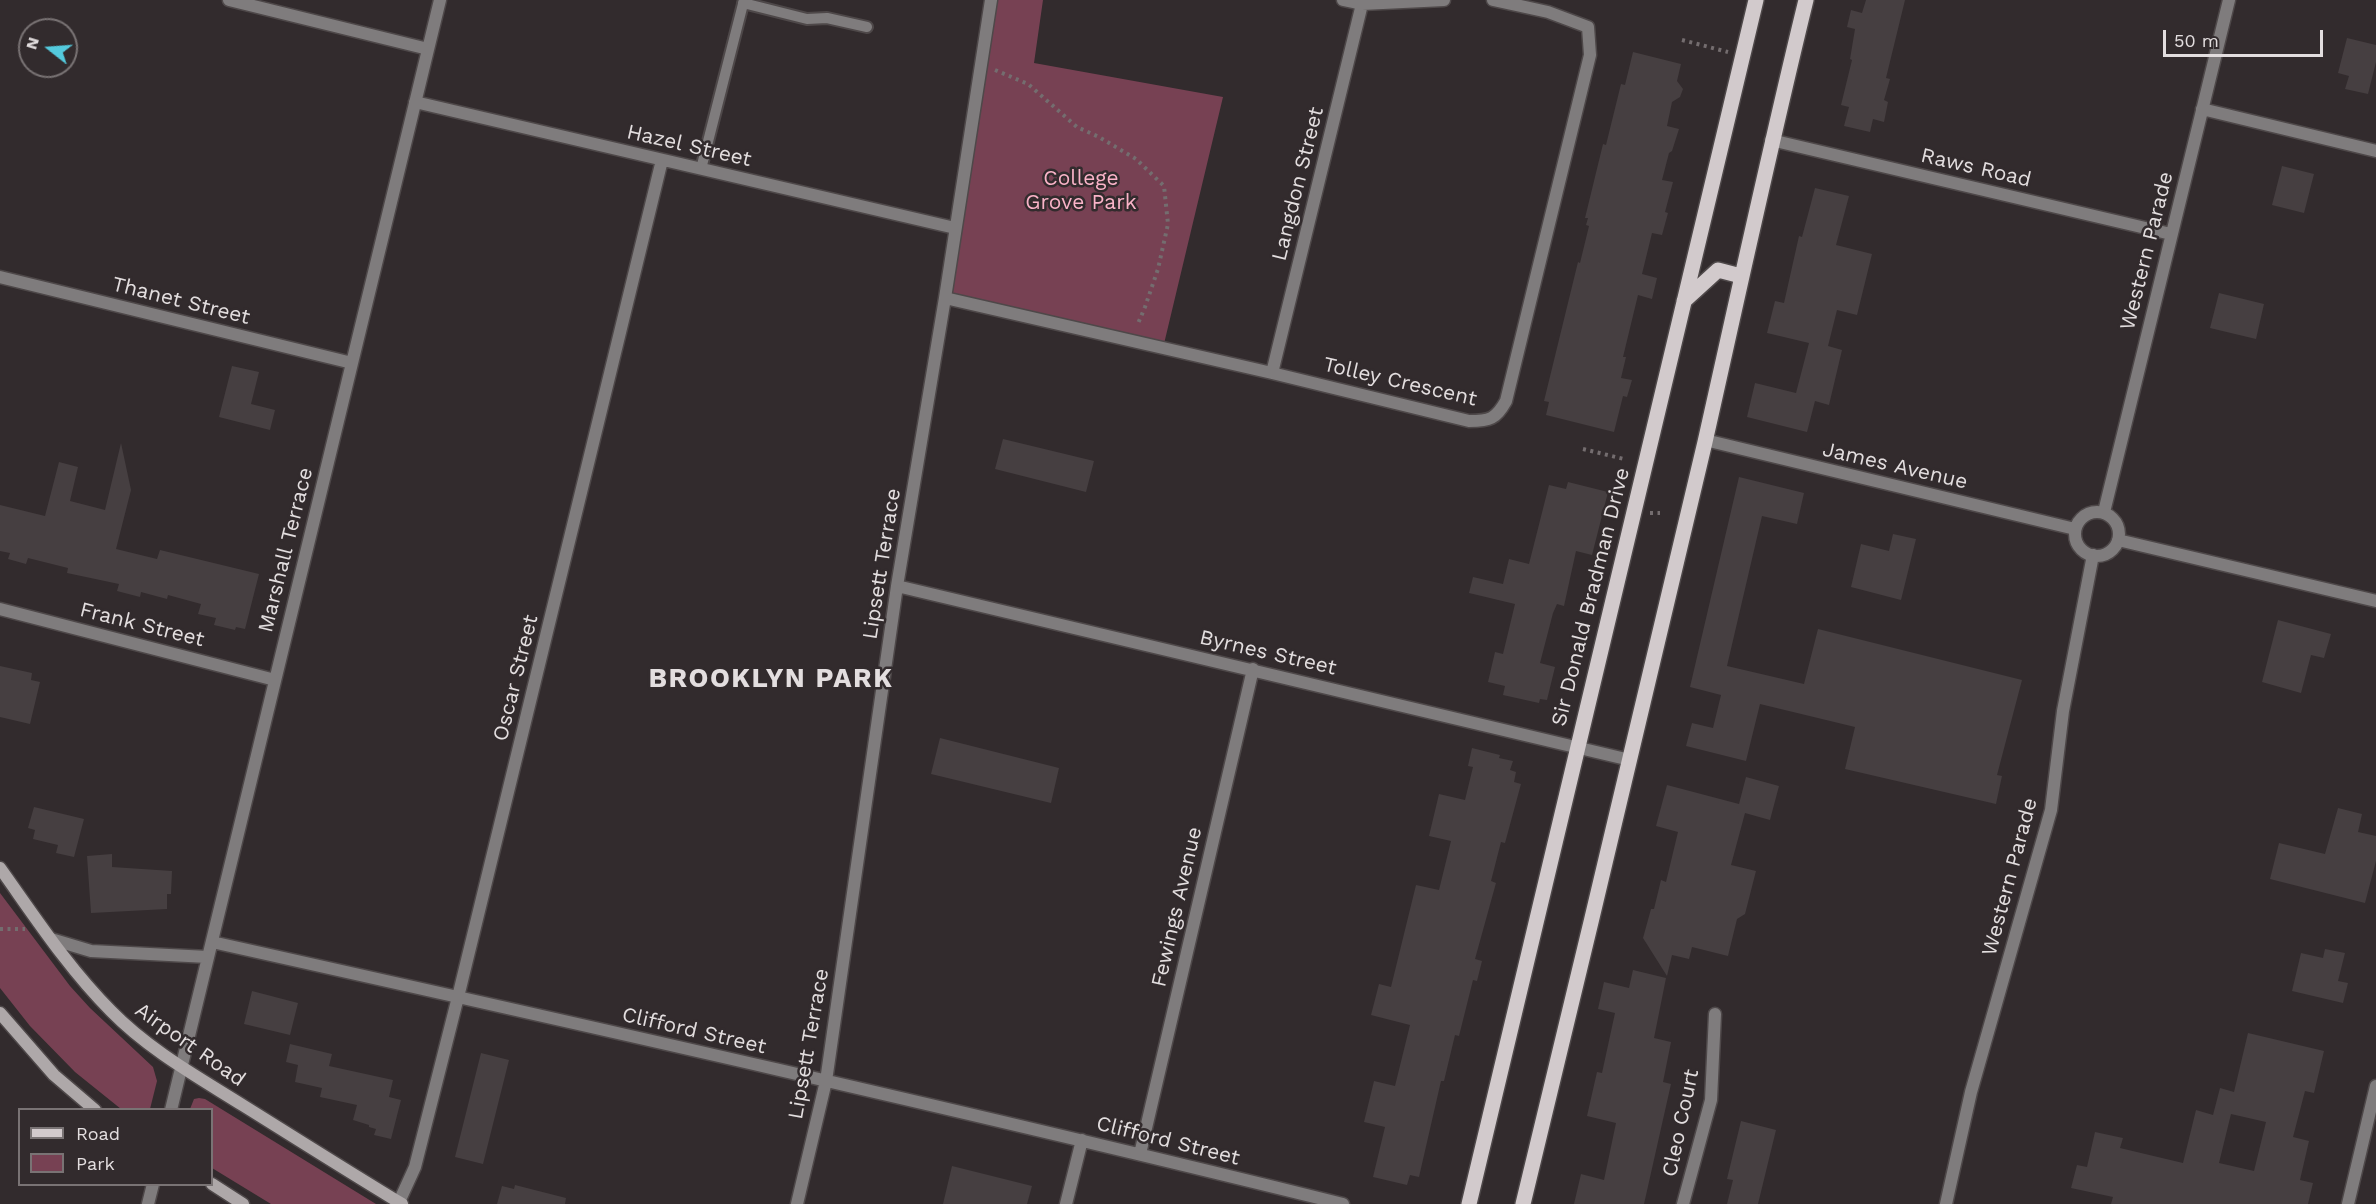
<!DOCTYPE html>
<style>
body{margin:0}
#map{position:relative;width:2376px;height:1204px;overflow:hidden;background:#322b2d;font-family:"Work Sans",sans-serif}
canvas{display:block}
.legend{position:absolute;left:18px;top:1108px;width:195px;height:78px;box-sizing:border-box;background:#322b2d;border:2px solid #797374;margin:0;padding:8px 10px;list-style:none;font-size:18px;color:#e3dedf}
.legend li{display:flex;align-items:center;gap:12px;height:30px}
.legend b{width:30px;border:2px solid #797374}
.north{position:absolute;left:18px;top:18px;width:60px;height:60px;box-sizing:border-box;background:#322b2d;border:2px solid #797374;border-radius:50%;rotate:287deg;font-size:16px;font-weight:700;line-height:24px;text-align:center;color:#e3dedf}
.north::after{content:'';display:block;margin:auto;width:21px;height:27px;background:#54cadd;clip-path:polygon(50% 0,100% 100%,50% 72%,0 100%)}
.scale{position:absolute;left:2163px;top:30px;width:160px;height:27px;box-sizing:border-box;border:3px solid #e3dedf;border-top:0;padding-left:8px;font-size:18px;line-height:21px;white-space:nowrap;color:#e3dedf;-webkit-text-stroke:4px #322b2d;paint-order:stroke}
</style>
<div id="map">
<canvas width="2376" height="1204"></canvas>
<ul class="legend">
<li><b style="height:8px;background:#d2cacc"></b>Road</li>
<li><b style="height:16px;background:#774153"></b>Park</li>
</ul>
<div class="north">N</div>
<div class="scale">50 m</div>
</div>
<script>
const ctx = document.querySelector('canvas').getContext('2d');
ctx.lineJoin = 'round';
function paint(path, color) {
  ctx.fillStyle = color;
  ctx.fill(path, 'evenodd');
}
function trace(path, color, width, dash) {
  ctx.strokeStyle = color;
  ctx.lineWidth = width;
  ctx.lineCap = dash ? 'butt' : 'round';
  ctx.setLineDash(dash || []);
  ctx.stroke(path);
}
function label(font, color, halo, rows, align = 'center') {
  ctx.font = font + ' "Work Sans",sans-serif';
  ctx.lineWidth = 5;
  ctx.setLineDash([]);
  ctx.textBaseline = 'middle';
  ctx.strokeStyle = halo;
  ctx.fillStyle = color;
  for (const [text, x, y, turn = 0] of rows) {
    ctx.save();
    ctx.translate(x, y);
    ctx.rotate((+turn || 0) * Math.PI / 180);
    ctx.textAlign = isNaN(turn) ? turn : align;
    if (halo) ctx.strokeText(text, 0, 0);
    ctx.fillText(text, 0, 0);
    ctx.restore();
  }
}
paint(new Path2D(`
 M 992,0 L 1043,0 L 1034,63 L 1223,97 L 1163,348 L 945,298 Z
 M 0,893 L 70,986 L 90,1008 L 153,1067 L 157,1081 L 150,1109 L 121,1109 L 75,1072 L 30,1026 L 0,988 Z
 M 199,1098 L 205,1099 L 376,1204 L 271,1204 L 212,1168 L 212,1110 L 190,1109 L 194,1099 Z`), '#774153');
paint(new Path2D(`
 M 1866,0 L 1905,0 L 1886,78 L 1890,79 L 1884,100 L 1888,102 L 1884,122 L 1873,119 L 1870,132 L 1844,126 L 1849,107 L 1841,105 L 1852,60 L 1850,59 L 1855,29 L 1847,27 L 1851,10 L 1862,13 Z
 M 2347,38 L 2376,45 L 2376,62 L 2368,94 L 2345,89 L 2349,76 L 2338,73 Z
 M 1633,52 L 1681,64 L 1677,81 L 1683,89 L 1680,97 L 1672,102 L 1667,126 L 1679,129 L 1672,151 L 1669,153 L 1662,180 L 1673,182 L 1665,212 L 1668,213 L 1662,235 L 1652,233 L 1642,274 L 1657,278 L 1652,299 L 1638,295 L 1623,357 L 1626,357 L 1621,378 L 1632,380 L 1627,397 L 1623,396 L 1614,432 L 1546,415 L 1549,402 L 1544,401 L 1578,262 L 1580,263 L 1589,226 L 1586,225 L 1588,218 L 1585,218 L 1603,144 L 1606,145 L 1621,84 L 1625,85 Z
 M 2282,166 L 2314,174 L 2304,213 L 2272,205 Z
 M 1815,188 L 1849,196 L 1836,245 L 1872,254 L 1857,315 L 1837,310 L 1828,346 L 1842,350 L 1829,405 L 1815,401 L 1807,432 L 1747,417 L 1755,383 L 1796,393 L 1809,343 L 1767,333 L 1775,301 L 1784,303 L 1799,236 L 1802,237 Z
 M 2219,293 L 2264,304 L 2256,339 L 2210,328 Z
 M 232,366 L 259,372 L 251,404 L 275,410 L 270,430 L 219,417 Z
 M 1003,439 L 1094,461 L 1086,492 L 995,469 Z
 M 121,443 L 131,490 L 116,549 L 157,559 L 160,550 L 259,574 L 245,629 L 236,627 L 235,630 L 214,625 L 216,618 L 198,614 L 201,604 L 168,595 L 167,599 L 141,592 L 140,597 L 117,591 L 119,584 L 67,573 L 68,568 L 28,558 L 26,564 L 8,559 L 10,553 L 0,551 L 0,505 L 45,516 L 59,462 L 78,467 L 70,501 L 105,510 Z
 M 1739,477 L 1804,493 L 1797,524 L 1762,516 L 1727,666 L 1804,684 L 1818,629 L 2022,680 L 1997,775 L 2002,776 L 1996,804 L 1845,769 L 1855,727 L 1760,704 L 1746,761 L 1686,746 L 1692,723 L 1713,728 L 1721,695 L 1690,687 Z
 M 1568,482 L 1608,492 L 1592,555 L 1576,551 L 1564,606 L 1557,604 L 1553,613 L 1540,663 L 1555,667 L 1547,700 L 1540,699 L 1539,703 L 1503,695 L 1505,686 L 1488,682 L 1495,652 L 1503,654 L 1515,604 L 1469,593 L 1473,577 L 1503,584 L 1509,559 L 1529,564 L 1549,485 L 1566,489 Z
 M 1893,534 L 1916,539 L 1901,600 L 1851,587 L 1861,544 L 1889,551 Z
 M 2278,620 L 2331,634 L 2324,658 L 2311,655 L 2301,693 L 2262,682 Z
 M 0,666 L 32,673 L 31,680 L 40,682 L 30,724 L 0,717 Z
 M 940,738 L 1059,768 L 1051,803 L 931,774 Z
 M 1472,748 L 1500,755 L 1499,758 L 1513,761 L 1510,770 L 1516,772 L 1514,782 L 1521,784 L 1505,843 L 1501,842 L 1491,881 L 1496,883 L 1475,959 L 1482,961 L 1477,981 L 1473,980 L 1459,1036 L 1455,1035 L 1444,1081 L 1441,1081 L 1419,1177 L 1410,1175 L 1407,1185 L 1373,1177 L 1385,1127 L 1364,1122 L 1374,1081 L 1395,1086 L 1410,1025 L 1371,1015 L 1379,984 L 1391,987 L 1416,885 L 1439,890 L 1451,841 L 1429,836 L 1439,794 L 1465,800 L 1473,767 L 1468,766 Z
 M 1746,777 L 1779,786 L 1770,820 L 1745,813 L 1731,865 L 1756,871 L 1745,914 L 1737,919 L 1728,956 L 1692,947 L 1689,959 L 1672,955 L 1667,976 L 1643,938 L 1651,909 L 1654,909 L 1661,880 L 1666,882 L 1678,832 L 1656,826 L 1667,785 L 1739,804 Z
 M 34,807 L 84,819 L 74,857 L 56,853 L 58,845 L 33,839 L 35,830 L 28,828 Z
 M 2338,808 L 2362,814 L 2358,832 L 2376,836 L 2376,861 L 2365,903 L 2270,879 L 2279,843 L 2325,854 Z
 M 112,854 L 112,867 L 172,871 L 171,894 L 167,894 L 167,909 L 91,913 L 87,856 Z
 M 2325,949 L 2345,953 L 2338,981 L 2348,983 L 2343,1003 L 2292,991 L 2301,953 L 2323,958 Z
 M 1633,970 L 1666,978 L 1654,1038 L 1671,1042 L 1663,1082 L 1671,1084 L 1644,1204 L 1574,1204 L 1581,1174 L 1604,1180 L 1616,1123 L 1587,1116 L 1597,1072 L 1602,1073 L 1615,1013 L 1598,1009 L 1604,982 L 1629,988 Z
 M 252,991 L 298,1003 L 290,1035 L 244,1024 Z
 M 2248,1033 L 2324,1051 L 2314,1093 L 2305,1091 L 2293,1137 L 2309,1141 L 2300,1180 L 2313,1183 L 2308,1204 L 2111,1204 L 2113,1197 L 2071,1188 L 2077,1165 L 2087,1167 L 2095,1132 L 2123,1138 L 2120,1148 L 2183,1163 L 2196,1110 L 2213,1115 L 2220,1088 L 2234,1092 ZM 2231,1114 L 2266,1122 L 2254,1171 L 2219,1163 Z
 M 290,1044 L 332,1054 L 329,1066 L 393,1080 L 389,1097 L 401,1100 L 391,1139 L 374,1135 L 376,1129 L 369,1127 L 369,1125 L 353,1120 L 357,1105 L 320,1097 L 322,1088 L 295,1082 L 298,1065 L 286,1062 Z
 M 481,1053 L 509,1060 L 483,1164 L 455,1157 Z
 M 1741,1121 L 1776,1130 L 1758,1204 L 1727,1204 L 1733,1180 L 1727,1179 Z
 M 952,1166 L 1032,1186 L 1027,1204 L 943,1204 Z
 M 515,1185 L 566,1198 L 565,1204 L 497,1204 L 502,1186 L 514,1189 Z`), '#463f41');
const lane = new Path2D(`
 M 743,3 L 807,19 L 827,18 L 867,27
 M 701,169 L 744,0`);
const street = new Path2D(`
 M 229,0 L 428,49
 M 1343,0 L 1362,4 L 1444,0
 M 415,102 L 955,228
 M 2202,109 L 2376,151
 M 1771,140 L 2171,234
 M 0,277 L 352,363
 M 945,298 L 1272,373 L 1469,421 C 1490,421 1496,419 1506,401 L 1590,55 L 1588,27 L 1548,12 L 1493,0
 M 1272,373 L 1362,4
 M 1705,440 L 2075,529
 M 2104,512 L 2229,0
 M2075 534a22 22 0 1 1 44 0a22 22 0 1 1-44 0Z
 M 2118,540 L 2376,601
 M 897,586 L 1630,760
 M 0,609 L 275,680
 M 51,939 L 91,951 L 208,957
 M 212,942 C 589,1026 967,1111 1343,1204
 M 171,1110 L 440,0
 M 1140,1154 L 1253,669
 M 399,1202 L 415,1167 L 458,997 L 662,160
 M 148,1204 L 153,1184
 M 797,1204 L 826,1081 L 897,586 L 945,298 L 991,0
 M 1066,1204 L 1082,1140
 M 1683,1204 L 1711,1100 L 1715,1014
 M 1946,1204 L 1971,1092 L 2051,810 L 2063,711 L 2093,555
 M 2348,1204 L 2376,1086`);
const secondary = new Path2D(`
 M 0,868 C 35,917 68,968 111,1011 C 149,1050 198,1077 244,1106 C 297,1139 349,1172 402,1204
 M 0,1013 L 54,1075 L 95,1110
 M 212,1184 L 243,1204`);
const primary = new Path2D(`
 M 1684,301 L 1718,270 L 1741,276
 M 1469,1204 L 1756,0
 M 1523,1204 C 1584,950 1646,697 1705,442 C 1738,295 1770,147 1806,0`);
trace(lane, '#4e4849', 14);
trace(street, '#4e4849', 15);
trace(secondary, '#4e4849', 15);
trace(primary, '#4e4849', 18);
trace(new Path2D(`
 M 1682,40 L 1728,52
 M 995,70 L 1028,84 L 1077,127 L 1099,137 L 1136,159 L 1164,186 L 1168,224 L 1158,269 L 1145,307 L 1137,326
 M 1583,449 L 1624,459
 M 1650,513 L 1660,513
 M 0,929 L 25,929`), '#746d6f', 4, [3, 4.5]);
trace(lane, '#7f7c7d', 10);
trace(street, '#7f7c7d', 12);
trace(secondary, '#aea8a9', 12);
trace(primary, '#d2cacc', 15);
label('21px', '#e3dedf', '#322b2d', [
 ["Hazel Street",689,146,13],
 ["Raws Road",1976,168,13],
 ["Langdon Street",1298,184,-76],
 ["Western Parade",2147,251,-76],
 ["Thanet Street",181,301,14],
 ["Tolley Crescent",1400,382,13],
 ["James Avenue",1895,466,13],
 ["Marshall Terrace",286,550,-76],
 ["Lipsett Terrace",882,564,-81],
 ["Sir Donald Bradman Drive",1591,597,-76],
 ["Frank Street",142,625,14],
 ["Byrnes Street",1268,653,13],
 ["Oscar Street",516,678,-76],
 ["Western Parade",2010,877,-75],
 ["Fewings Avenue",1177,907,-77],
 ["Clifford Street",694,1031,13],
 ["Lipsett Terrace",809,1044,-80],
 ["Airport Road",190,1045,35],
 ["Cleo Court",1681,1123,-78],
 ["Clifford Street",1168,1141,14]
]);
label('21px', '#fab3c8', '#322b2d', [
 ["College",1081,179],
 ["Grove Park",1081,203]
]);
ctx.letterSpacing = '1.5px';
label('bold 27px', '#e3dedf', '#322b2d', [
 ["BROOKLYN PARK",771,679]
]);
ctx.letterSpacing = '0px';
</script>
